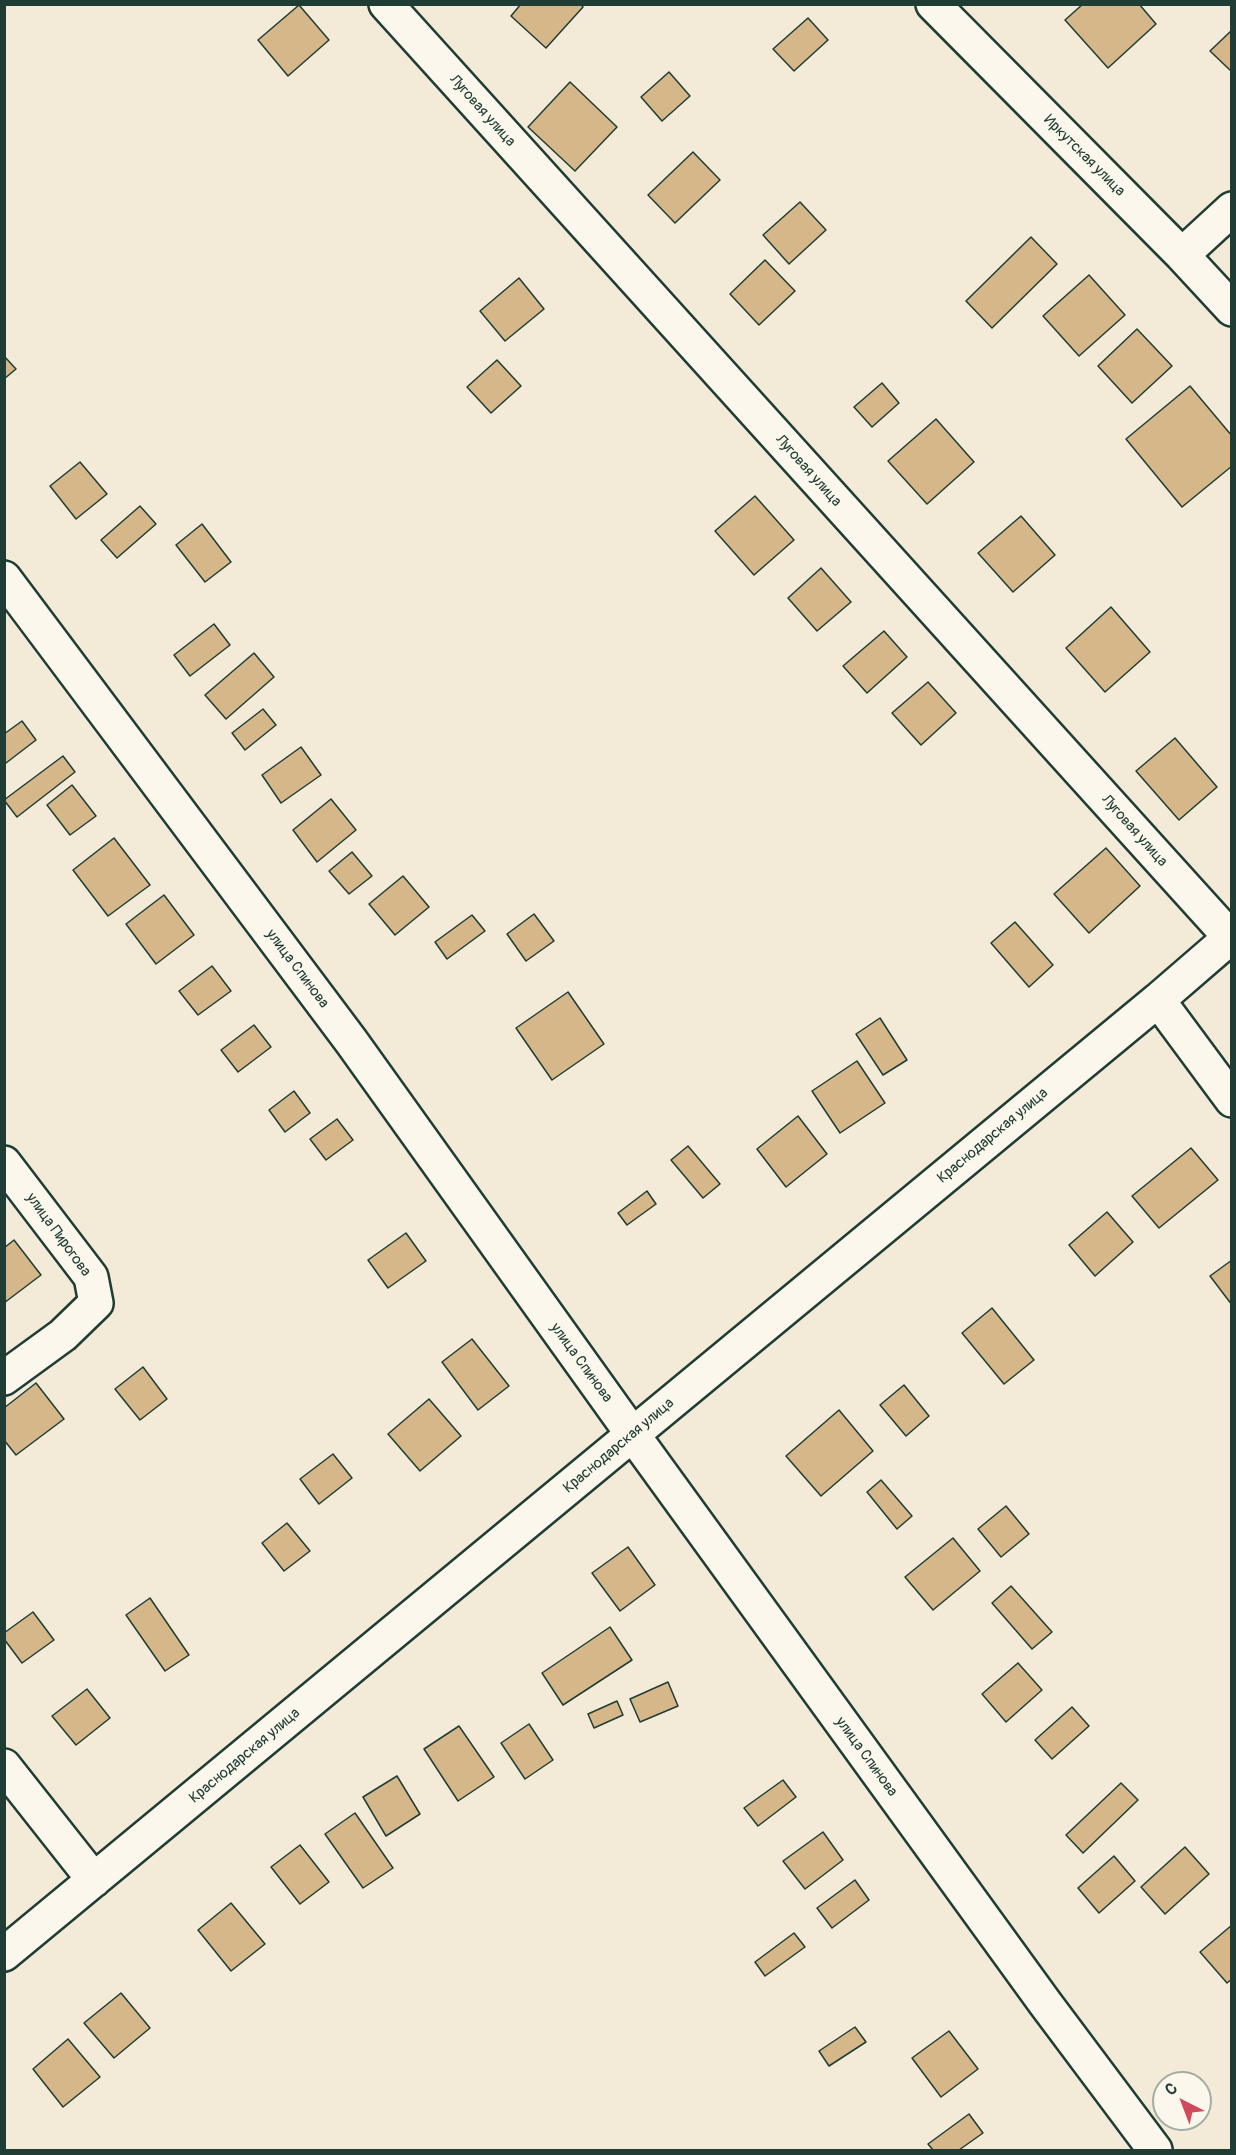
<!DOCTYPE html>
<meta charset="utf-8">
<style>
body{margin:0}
#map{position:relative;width:1236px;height:2155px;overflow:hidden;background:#f3ead8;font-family:Pangolin,sans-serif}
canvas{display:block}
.frame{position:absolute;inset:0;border:6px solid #1f3d34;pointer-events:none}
.north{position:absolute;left:1152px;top:2071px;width:60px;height:60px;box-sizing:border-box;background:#fbf7ec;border:2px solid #a3ada2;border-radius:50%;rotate:318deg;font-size:16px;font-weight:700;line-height:24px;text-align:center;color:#1f3d34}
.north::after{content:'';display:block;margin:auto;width:21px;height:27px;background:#d1495b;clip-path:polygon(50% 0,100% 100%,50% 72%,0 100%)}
</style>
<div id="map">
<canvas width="1236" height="2155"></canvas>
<div class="frame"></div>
<div class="north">С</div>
</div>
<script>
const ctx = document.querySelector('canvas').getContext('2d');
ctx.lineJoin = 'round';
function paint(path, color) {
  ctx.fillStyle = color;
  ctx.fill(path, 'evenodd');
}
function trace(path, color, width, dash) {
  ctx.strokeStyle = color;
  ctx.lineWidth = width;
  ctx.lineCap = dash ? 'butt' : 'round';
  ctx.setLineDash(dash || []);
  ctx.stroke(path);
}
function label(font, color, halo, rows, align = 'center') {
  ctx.font = font + ' Pangolin,sans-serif';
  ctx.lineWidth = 4.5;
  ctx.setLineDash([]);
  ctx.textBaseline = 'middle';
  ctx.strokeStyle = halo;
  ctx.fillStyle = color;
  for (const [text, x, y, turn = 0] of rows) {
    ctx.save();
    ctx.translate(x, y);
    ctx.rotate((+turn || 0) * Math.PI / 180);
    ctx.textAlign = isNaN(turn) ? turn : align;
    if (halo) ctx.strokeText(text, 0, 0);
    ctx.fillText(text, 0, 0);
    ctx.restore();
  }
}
const building = new Path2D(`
 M 521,4 L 581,4 L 583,7 L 546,48 L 511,16 Z
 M 1083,4 L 1139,4 L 1156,24 L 1108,68 L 1065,20 Z
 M 299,5 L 329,40 L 288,76 L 258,40 Z
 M 808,18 L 828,40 L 794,71 L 773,49 Z
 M 1232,30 L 1232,72 L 1210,51 Z
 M 669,72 L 690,96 L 662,121 L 641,97 Z
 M 570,82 L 617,127 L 575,171 L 528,127 Z
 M 693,152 L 720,180 L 675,223 L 648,195 Z
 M 800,202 L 826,230 L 789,264 L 763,235 Z
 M 1031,237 L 1057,264 L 992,328 L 966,301 Z
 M 765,260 L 795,291 L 759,325 L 730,294 Z
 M 1089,275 L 1125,315 L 1079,356 L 1043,316 Z
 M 519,278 L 544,309 L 505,341 L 480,311 Z
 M 1137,329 L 1172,366 L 1132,403 L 1098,366 Z
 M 4,356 L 16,369 L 4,379 Z
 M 497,360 L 521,386 L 491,413 L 467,387 Z
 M 882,383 L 899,403 L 872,427 L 854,407 Z
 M 1190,386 L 1232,436 L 1232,466 L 1182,507 L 1126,439 Z
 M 936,419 L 974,462 L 927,504 L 888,461 Z
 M 80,462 L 107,494 L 76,519 L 50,486 Z
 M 755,496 L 794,540 L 754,575 L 715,531 Z
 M 140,506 L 156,524 L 117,558 L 101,540 Z
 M 1021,516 L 1055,555 L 1013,592 L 978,553 Z
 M 202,524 L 231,562 L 205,582 L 176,545 Z
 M 821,568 L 851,602 L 817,631 L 788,598 Z
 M 1111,607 L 1150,652 L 1105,692 L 1066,648 Z
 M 214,624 L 230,645 L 190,676 L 174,655 Z
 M 884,631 L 907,657 L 867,693 L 843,666 Z
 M 254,653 L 274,677 L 226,719 L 205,695 Z
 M 928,682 L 956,713 L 921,745 L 892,713 Z
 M 263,709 L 276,725 L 245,750 L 232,733 Z
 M 22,721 L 36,740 L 6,763 L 4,760 L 4,734 Z
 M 1175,738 L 1217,787 L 1179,820 L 1136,771 Z
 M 301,747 L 321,775 L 281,803 L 262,775 Z
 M 63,756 L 75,772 L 17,817 L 4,800 Z
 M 72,785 L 96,816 L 70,835 L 47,805 Z
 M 331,799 L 356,830 L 317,862 L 293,830 Z
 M 114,838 L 150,885 L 108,916 L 73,870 Z
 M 1106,848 L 1140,886 L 1089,933 L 1054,894 Z
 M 352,852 L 372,876 L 349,894 L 329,871 Z
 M 403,876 L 429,907 L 395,935 L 369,904 Z
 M 164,895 L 194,935 L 156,964 L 126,924 Z
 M 534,914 L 554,941 L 526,961 L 507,934 Z
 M 472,915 L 485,931 L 447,959 L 435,942 Z
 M 1015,922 L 1053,965 L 1029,987 L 991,943 Z
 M 212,966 L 231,991 L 198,1015 L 179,991 Z
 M 568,992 L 604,1044 L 552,1080 L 516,1028 Z
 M 880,1018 L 907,1060 L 883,1075 L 856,1034 Z
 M 254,1025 L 271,1047 L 238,1072 L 221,1050 Z
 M 857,1061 L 885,1103 L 840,1133 L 812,1091 Z
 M 294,1091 L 310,1113 L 285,1132 L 269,1110 Z
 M 798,1116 L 827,1154 L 786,1187 L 757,1149 Z
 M 337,1119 L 353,1140 L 326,1160 L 310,1139 Z
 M 688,1146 L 720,1184 L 703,1198 L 671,1160 Z
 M 1191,1148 L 1218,1180 L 1159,1228 L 1132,1196 Z
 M 647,1191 L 656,1204 L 627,1225 L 618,1213 Z
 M 1107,1212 L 1133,1242 L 1095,1276 L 1069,1245 Z
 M 406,1233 L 426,1261 L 388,1288 L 368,1260 Z
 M 14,1240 L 41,1275 L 4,1303 L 4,1248 Z
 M 1232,1260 L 1232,1305 L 1210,1276 Z
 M 992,1308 L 1034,1360 L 1004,1384 L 962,1333 Z
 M 472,1339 L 509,1386 L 478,1410 L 442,1362 Z
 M 143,1367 L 167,1399 L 140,1420 L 115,1389 Z
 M 36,1383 L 64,1419 L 16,1455 L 4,1440 L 4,1408 Z
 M 904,1385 L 929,1416 L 906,1436 L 880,1405 Z
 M 429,1399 L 461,1436 L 420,1471 L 388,1434 Z
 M 839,1410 L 873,1451 L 821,1496 L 786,1456 Z
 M 333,1454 L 352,1478 L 319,1504 L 300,1479 Z
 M 881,1480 L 912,1516 L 897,1529 L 867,1492 Z
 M 1006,1506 L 1029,1534 L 1001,1557 L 978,1529 Z
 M 287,1523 L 310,1551 L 284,1571 L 262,1543 Z
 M 953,1538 L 980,1571 L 933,1610 L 905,1577 Z
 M 628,1547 L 655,1585 L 620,1611 L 592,1573 Z
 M 1011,1586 L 1052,1632 L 1032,1649 L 992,1603 Z
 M 150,1598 L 189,1655 L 165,1671 L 126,1615 Z
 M 33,1612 L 54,1640 L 22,1663 L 4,1639 L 4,1633 Z
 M 610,1627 L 632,1660 L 563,1705 L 542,1673 Z
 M 1018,1663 L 1042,1690 L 1006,1722 L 982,1694 Z
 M 668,1682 L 678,1706 L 640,1722 L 630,1699 Z
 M 87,1689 L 110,1718 L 76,1745 L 52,1716 Z
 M 617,1701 L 623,1715 L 594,1728 L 588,1714 Z
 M 1072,1707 L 1089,1726 L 1052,1759 L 1035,1740 Z
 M 529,1724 L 553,1760 L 525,1779 L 501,1743 Z
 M 459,1726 L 494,1777 L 458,1801 L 424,1749 Z
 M 397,1776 L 420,1814 L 386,1836 L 363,1797 Z
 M 783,1780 L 796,1797 L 758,1826 L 744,1808 Z
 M 1121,1783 L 1138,1800 L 1083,1853 L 1066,1835 Z
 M 355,1813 L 393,1868 L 363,1888 L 325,1834 Z
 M 823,1832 L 843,1860 L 805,1889 L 783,1861 Z
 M 300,1845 L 329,1882 L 300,1904 L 271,1867 Z
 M 1185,1847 L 1209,1874 L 1165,1914 L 1141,1887 Z
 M 1114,1856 L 1135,1881 L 1099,1913 L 1078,1888 Z
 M 855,1880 L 869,1900 L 832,1928 L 817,1908 Z
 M 231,1903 L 265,1944 L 231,1971 L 198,1930 Z
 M 1232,1925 L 1232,1979 L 1227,1983 L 1200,1952 Z
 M 794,1933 L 805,1947 L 765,1976 L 755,1962 Z
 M 121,1993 L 150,2028 L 114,2058 L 84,2023 Z
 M 855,2027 L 866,2042 L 829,2066 L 819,2051 Z
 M 949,2031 L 978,2069 L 941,2097 L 912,2058 Z
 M 68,2039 L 100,2077 L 63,2107 L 33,2069 Z
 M 969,2114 L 983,2133 L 959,2150 L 933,2150 L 928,2144 Z`);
paint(building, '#d5b789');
trace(building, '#1f3d34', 1.5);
const street = new Path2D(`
 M 386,4 L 1230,937
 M 933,4 L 1182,255 L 1232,309
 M 1182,255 L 1232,209
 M 4,578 L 351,1041 L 633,1435 L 1045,2003 L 1155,2150
 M 1158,1000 L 1232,1100
 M 4,1163 L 91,1277 L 96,1303 L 63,1335 L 4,1378
 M 4,1766 L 94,1880
 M 4,1954 L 1158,1000 L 1232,936`);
trace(street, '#1f3d34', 38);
trace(street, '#fbf7ec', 33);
label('15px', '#1f3d34', '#fbf7ec', [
 ["Луговая улица",482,111,48],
 ["Иркутская улица",1084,156,45],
 ["Луговая улица",808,471,48],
 ["Луговая улица",1134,831,48],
 ["улица Спинова",297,969,53],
 ["Краснодарская улица",993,1136,-40],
 ["улица Пирогова",58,1235,54],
 ["улица Спинова",581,1363,54],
 ["Краснодарская улица",619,1446,-40],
 ["Краснодарская улица",245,1756,-40],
 ["улица Спинова",866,1757,54]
]);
</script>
